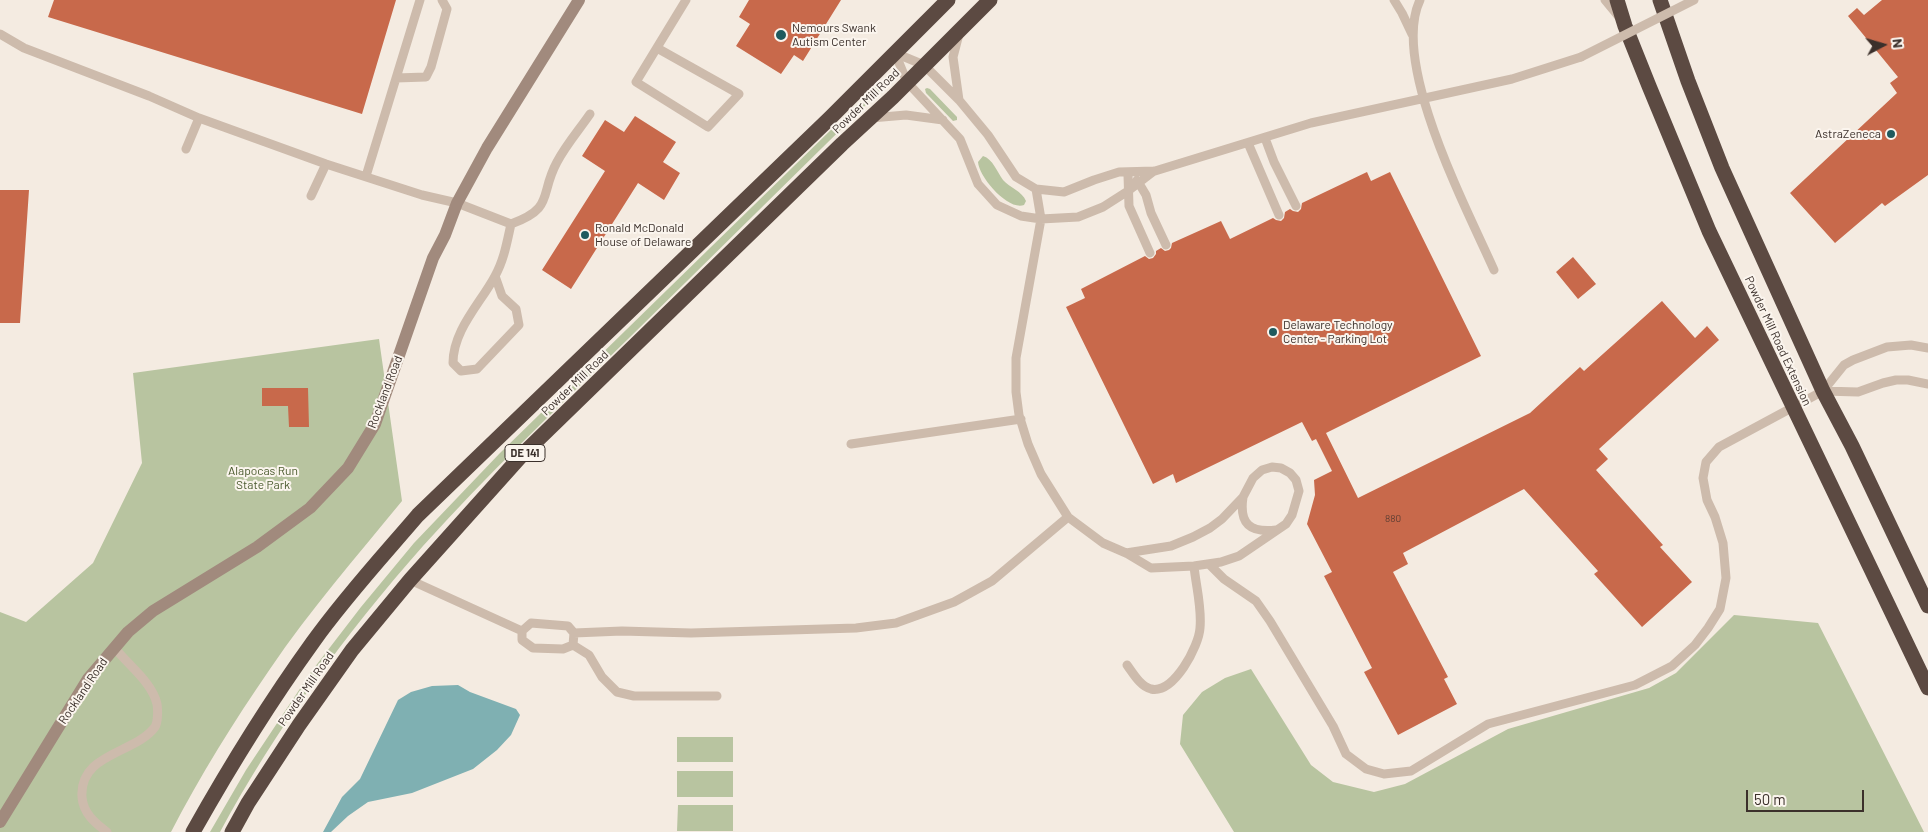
<!DOCTYPE html>
<style>
body{margin:0}
#map{position:relative;width:1928px;height:832px;overflow:hidden;background:#f4ebe1;font-family:Barlow,sans-serif}
canvas{display:block}
.north{position:absolute;left:1858px;top:20px;width:50px;height:50px;-webkit-text-stroke:4px #fbf5ee;paint-order:stroke;rotate:84deg;font-size:14px;font-weight:700;line-height:20px;text-align:center;color:#3b302b}
.north::after{content:'';display:block;margin:auto;width:18px;height:22px;background:#3b302b;clip-path:polygon(50% 0,100% 100%,50% 72%,0 100%)}
.scale{position:absolute;left:1746px;top:790px;width:118px;height:22px;box-sizing:border-box;border:2px solid #3b302b;border-top:0;padding-left:6px;font-size:15px;line-height:18px;white-space:nowrap;color:#3b302b;-webkit-text-stroke:4px #fbf5ee;paint-order:stroke}
</style>
<div id="map">
<canvas width="1928" height="832"></canvas>
<div class="north">N</div>
<div class="scale">50 m</div>
</div>
<script>
const ctx = document.querySelector('canvas').getContext('2d');
ctx.lineJoin = 'round';
function paint(path, color) {
  ctx.fillStyle = color;
  ctx.fill(path, 'evenodd');
}
function trace(path, color, width, dash) {
  ctx.strokeStyle = color;
  ctx.lineWidth = width;
  ctx.lineCap = dash ? 'butt' : 'round';
  ctx.setLineDash(dash || []);
  ctx.stroke(path);
}
function label(font, color, halo, rows, align = 'center') {
  ctx.font = font + ' Barlow,sans-serif';
  ctx.lineWidth = 4;
  ctx.setLineDash([]);
  ctx.textBaseline = 'middle';
  ctx.strokeStyle = halo;
  ctx.fillStyle = color;
  for (const [text, x, y, turn = 0] of rows) {
    ctx.save();
    ctx.translate(x, y);
    ctx.rotate((+turn || 0) * Math.PI / 180);
    ctx.textAlign = isNaN(turn) ? turn : align;
    if (halo) ctx.strokeText(text, 0, 0);
    ctx.fillText(text, 0, 0);
    ctx.restore();
  }
}
paint(new Path2D(`
 M 880,82 L 884,82 L 885,86 L 881,90 C 796,173 712,257 627,340 C 558,407 488,474 423,546 C 346,633 275,730 220,832 L 210,832 L 246,770 L 311,672 L 361,607 L 414,543 L 500,453 Z
 M 927,88 L 930,89 L 957,117 L 957,120 L 953,121 L 926,93 L 925,89 Z
 M 983,156 C 993,159 997,172 1003,180 C 1010,188 1022,191 1026,201 L 1024,205 C 1008,211 979,177 978,162 Z
 M 379,339 L 402,501 C 357,556 310,610 270,669 C 234,721 200,776 171,832 L 0,832 L 0,612 L 26,622 L 93,563 L 142,463 L 133,373 Z
 M 1734,615 L 1818,623 L 1924,832 L 1234,832 L 1180,744 L 1183,715 L 1202,692 L 1225,678 L 1251,669 L 1311,765 L 1333,782 L 1374,792 L 1405,784 L 1508,729 L 1649,688 L 1676,673 Z
 M 677,737 L 733,737 L 733,762 L 677,762 Z
 M 677,771 L 733,771 L 733,797 L 677,797 Z
 M 678,805 L 733,805 L 733,831 L 677,831 Z`), '#b8c4a0');
paint(new Path2D(`
 M 458,685 L 470,692 L 516,709 L 520,715 L 511,735 L 497,750 L 473,769 L 412,793 L 368,802 L 348,816 L 331,832 L 323,832 L 342,797 L 360,779 L 398,700 L 411,692 L 432,686 Z`), '#7fb0b2');
paint(new Path2D(`
 M 54,0 L 396,0 L 362,114 L 48,17 Z
 M 749,0 L 841,0 L 803,61 L 794,55 L 781,74 L 736,46 L 750,24 L 739,17 Z
 M 1882,0 L 1928,0 L 1928,175 L 1885,206 L 1882,203 L 1835,243 L 1790,193 L 1897,93 L 1890,83 L 1898,77 L 1848,16 L 1857,8 L 1864,15 Z
 M 635,116 L 676,142 L 663,162 L 680,173 L 664,200 L 638,183 L 571,289 L 542,270 L 605,171 L 582,156 L 605,120 L 624,132 Z
 M 1367,172 L 1371,181 L 1390,172 L 1481,356 L 1326,433 L 1358,498 L 1530,413 L 1580,367 L 1584,371 L 1662,301 L 1695,338 L 1707,326 L 1719,340 L 1599,449 L 1608,459 L 1596,470 L 1663,545 L 1660,547 L 1692,582 L 1642,627 L 1594,574 L 1598,571 L 1524,489 L 1403,553 L 1408,564 L 1393,572 L 1448,677 L 1444,679 L 1457,704 L 1398,735 L 1364,672 L 1372,668 L 1324,576 L 1332,572 L 1307,524 L 1315,495 L 1314,480 L 1332,471 L 1316,439 L 1312,441 L 1302,422 L 1176,483 L 1173,474 L 1153,484 L 1066,307 L 1085,298 L 1081,289 L 1145,256 L 1149,259 L 1153,258 L 1156,254 L 1156,251 L 1161,248 L 1165,251 L 1169,250 L 1171,248 L 1172,243 L 1221,221 L 1230,239 L 1273,218 L 1276,220 L 1281,221 L 1284,218 L 1285,212 L 1290,209 L 1293,211 L 1298,212 L 1301,209 L 1302,203 Z
 M 0,190 L 29,190 L 20,323 L 0,323 Z
 M 1573,257 L 1596,284 L 1578,299 L 1556,272 Z
 M 262,388 L 308,388 L 309,427 L 289,427 L 288,406 L 262,406 Z`), '#c8694b');
trace(new Path2D(`
 M 1394,0 L 1402,13 L 1412,34
 M 1420,0 C 1390,63 1467,209 1494,270
 M 1605,0 L 1619,17
 M 0,34 L 24,48 L 149,96 L 199,118 L 326,164 L 422,195 L 457,203 L 511,224 C 555,208 539,195 557,162 C 566,145 579,130 590,114
 M 959,34 L 953,57 L 959,100
 M 657,48 L 739,94 L 708,127 L 636,82 L 686,0
 M 895,53 L 924,65 L 959,100 L 988,135 L 1016,177 L 1036,189 L 1064,192 L 1094,180 L 1119,172 L 1155,171 L 1311,123 L 1512,79 L 1581,57
 M 895,53 L 907,82 L 960,139 L 978,184 L 997,205 L 1021,216 L 1041,219 L 1078,217 L 1103,207 L 1128,191 L 1154,171
 M 396,78 L 426,77 L 431,67 L 447,9 L 442,0
 M 871,118 L 906,115 L 943,120
 M 1265,138 L 1274,162 L 1296,206
 M 1248,143 L 1279,215
 M 186,149 L 199,118
 M 1130,172 L 1128,175 L 1129,206 L 1150,253
 M 366,176 L 420,0
 M 1137,180 L 1146,195 L 1151,213 L 1166,245
 M 1036,189 L 1041,219 L 1016,358 L 1016,392 L 1019,415 L 1028,444 L 1041,474 L 1068,517 L 1103,543 L 1126,553 L 1151,568 L 1194,566 L 1221,562 L 1239,556 L 1286,524 L 1292,515 L 1299,491 L 1296,480 L 1290,473 L 1281,468 L 1272,467 L 1262,470 L 1253,478 L 1243,497 L 1222,519 L 1210,528 L 1193,537 L 1171,546 L 1126,553
 M 311,196 L 326,164
 M 495,276 L 502,296 L 516,309 L 519,325 L 477,369 L 461,371 L 453,363 C 453,330 480,304 495,276 C 504,260 507,242 511,224
 M 1823,391 L 1858,392 L 1883,383 L 1896,380 L 1908,380 L 1928,384
 M 851,444 L 1021,419
 M 1243,497 C 1239,524 1250,533 1276,530
 M 1209,564 L 1224,579 L 1256,601 L 1270,621 L 1333,726 L 1346,754 L 1366,769 L 1384,774 L 1411,771 L 1488,724 L 1635,685 L 1672,666 L 1695,645 L 1708,628 L 1720,609 L 1726,578 L 1723,543 L 1715,517 L 1707,500 L 1703,478 L 1706,462 L 1719,447 L 1823,391 L 1844,365 L 1853,360 L 1887,347 L 1911,345 L 1928,348
 M 410,580 L 522,631
 M 531,623 L 568,626 L 574,633 L 573,645 L 563,649 L 533,648 L 522,640 L 522,631 Z
 M 574,633 L 622,631 L 691,633 L 856,628 L 896,623 L 954,602 L 992,581 L 1068,517
 M 573,645 L 589,655 L 602,677 L 617,692 L 634,696 L 717,696
 M 1127,665 C 1133,673 1140,686 1151,689 C 1174,694 1199,646 1200,628 C 1202,607 1196,587 1194,566
 M 107,832 C 95,823 83,813 82,797 C 79,753 135,754 155,727 C 158,722 158,710 157,704 C 152,682 128,665 114,647`), '#cdbbac', 9);
trace(new Path2D(`
 M 0,822 L 88,679 L 128,632 L 153,611 L 257,547 L 310,508 L 348,468 L 375,424 L 433,258 L 445,235 L 457,203 L 487,148 L 579,0`), '#a18a7d', 12);
trace(new Path2D(`
 M 1617,0 L 1625,26 L 1649,86 L 1709,231 L 1928,688
 M 1660,0 L 1688,81 L 1722,168 L 1823,391 L 1852,446 L 1928,606
 M 193,832 C 230,766 269,703 313,642 C 345,597 383,556 418,515 L 830,118 L 948,0
 M 232,832 L 248,803 L 299,725 L 352,650 L 410,580 L 522,455 L 842,144 L 893,97 L 990,0`), '#5c4a42', 15);
trace(new Path2D(`
 M 1581,57 L 1694,0`), '#cdbbac', 9);
for (const [x, y, r, color] of [
 [781,35,6,"#1f5a5e"],
 [1891,134,5,"#1f5a5e"],
 [585,235,5,"#1f5a5e"],
 [1273,332,5,"#1f5a5e"]
]) {
  const dot = new Path2D();
  dot.arc(x, y, r, 0, 2 * Math.PI);
  ctx.fillStyle = color;
  ctx.fill(dot);
  trace(dot, '#fbf5ee', 2);
}
label('10px', '#5e3e33', null, [
 ["880",1393,519]
]);
for (const [x, y, w] of [
 [525,453,40]
]) {
  const box = new Path2D();
  box.roundRect(x - w / 2, y - 8.5, w, 17, 4);
  ctx.fillStyle = '#fbf5ee';
  ctx.fill(box);
  trace(box, '#3b302b', 1);
}
label('bold 11px', '#3b302b', null, [
 ["DE 141",525,453]
]);
label('12px', '#3b302b', '#fbf5ee', [
 ["Nemours Swank",792,28],
 ["Autism Center",792,42],
 ["AstraZeneca",1881,134,"right"],
 ["Ronald McDonald",595,228],
 ["House of Delaware",595,242],
 ["Delaware Technology",1283,325],
 ["Center - Parking Lot",1283,339]
], 'left');
label('12px', '#3b302b', '#fbf5ee', [
 ["Powder Mill Road",866,101,-44],
 ["Powder Mill Road Extension",1778,341,65],
 ["Powder Mill Road",575,383,-44],
 ["Rockland Road",385,392,-69],
 ["Powder Mill Road",306,689,-55],
 ["Rockland Road",83,691,-56]
]);
label('12px', '#4a5a2e', '#fbf5ee', [
 ["Alapocas Run",263,471],
 ["State Park",263,485]
]);
</script>
